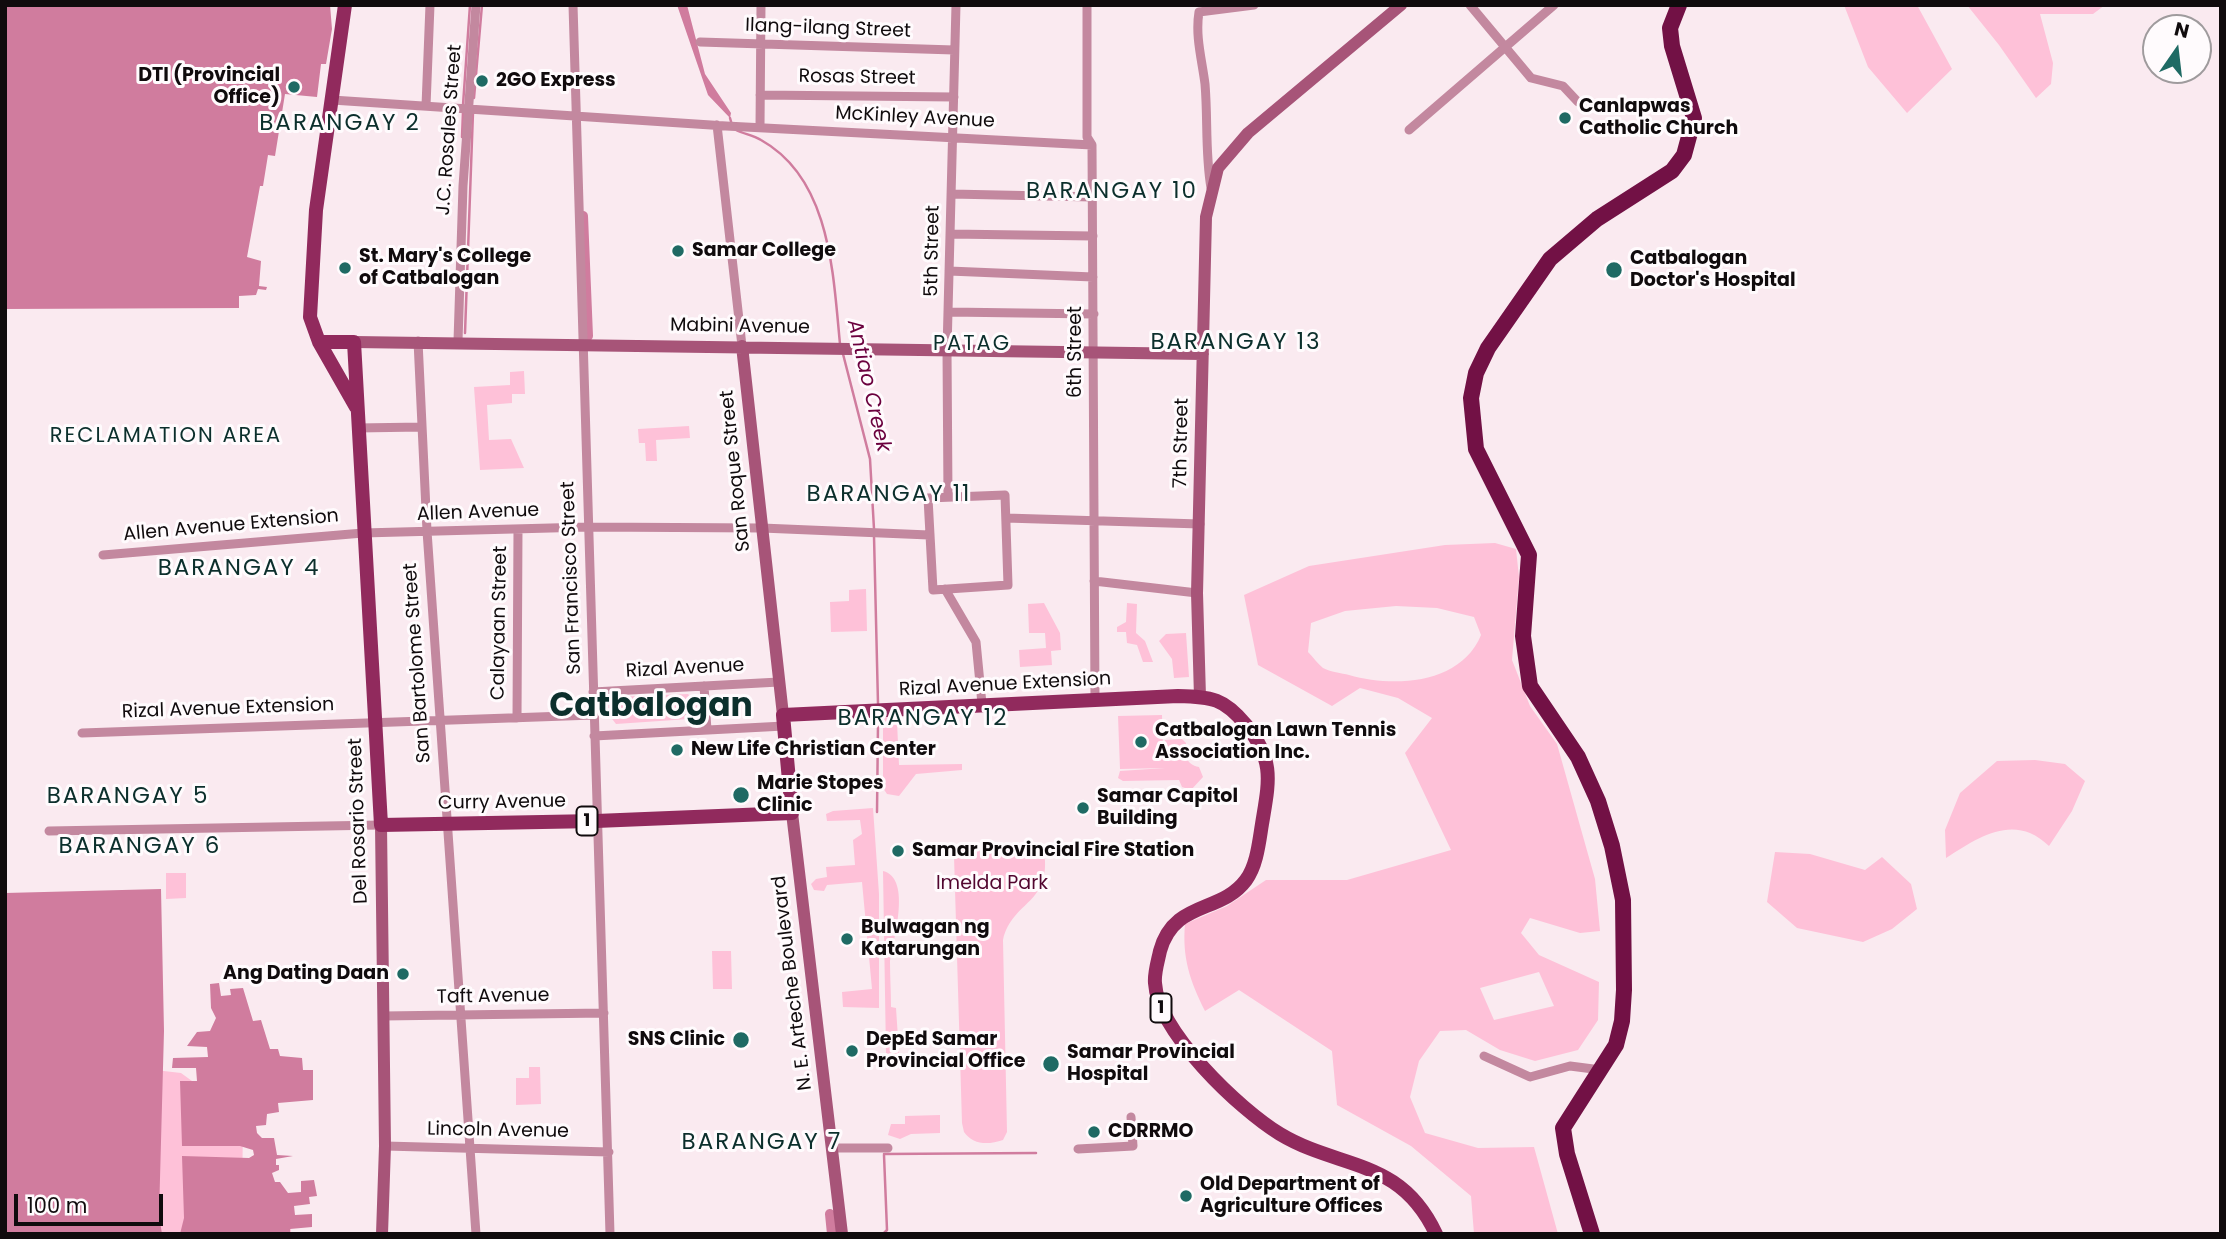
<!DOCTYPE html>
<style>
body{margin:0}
#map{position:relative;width:2226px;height:1239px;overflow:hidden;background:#faeaf0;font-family:Poppins,sans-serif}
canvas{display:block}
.frame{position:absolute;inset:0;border:7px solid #100b0d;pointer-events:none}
.north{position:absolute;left:2142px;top:14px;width:70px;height:70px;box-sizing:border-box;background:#fffbfd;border:2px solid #9f9b9d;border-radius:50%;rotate:14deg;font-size:19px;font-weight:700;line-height:28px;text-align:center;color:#100b0d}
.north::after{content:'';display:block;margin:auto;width:24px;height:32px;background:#1f6a64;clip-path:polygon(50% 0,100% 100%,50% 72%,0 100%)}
.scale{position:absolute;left:14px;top:1194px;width:149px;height:32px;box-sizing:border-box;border:4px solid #100b0d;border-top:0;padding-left:9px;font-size:21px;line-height:24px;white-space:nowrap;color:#100b0d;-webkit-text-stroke:5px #fffbfd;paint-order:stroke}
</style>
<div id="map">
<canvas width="2226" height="1239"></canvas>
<div class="frame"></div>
<div class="north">N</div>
<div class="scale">100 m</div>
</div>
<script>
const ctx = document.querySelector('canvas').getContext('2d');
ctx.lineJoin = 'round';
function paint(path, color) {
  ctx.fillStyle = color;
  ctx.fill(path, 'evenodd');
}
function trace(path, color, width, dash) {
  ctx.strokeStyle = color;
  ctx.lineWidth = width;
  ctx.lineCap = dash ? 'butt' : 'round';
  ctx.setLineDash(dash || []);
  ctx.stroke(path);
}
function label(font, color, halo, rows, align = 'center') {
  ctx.font = font + ' Poppins,sans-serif';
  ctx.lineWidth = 6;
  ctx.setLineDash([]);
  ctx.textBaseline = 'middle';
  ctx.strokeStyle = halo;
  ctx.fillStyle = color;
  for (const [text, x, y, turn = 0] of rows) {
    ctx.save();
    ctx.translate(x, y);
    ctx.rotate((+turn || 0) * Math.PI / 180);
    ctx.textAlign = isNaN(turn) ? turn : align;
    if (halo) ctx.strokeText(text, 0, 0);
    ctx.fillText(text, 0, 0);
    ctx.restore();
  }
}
paint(new Path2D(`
 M 1844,5 L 1917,5 L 1952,69 L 1907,113 L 1868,67 Z
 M 1967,5 L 2105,5 L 2093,14 L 2040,14 L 2053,63 L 2051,84 L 2036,98 L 1999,45 Z
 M 524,371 L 525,394 L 512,394 L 512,403 L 487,405 L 489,440 L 511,439 L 524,468 L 480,470 L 474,387 L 510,385 L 510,372 Z
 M 689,426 L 690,438 L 656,440 L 657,461 L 646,461 L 645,443 L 639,443 L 638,429 Z
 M 1495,543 L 1516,549 L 1519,577 L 1512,660 L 1530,706 L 1557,744 L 1595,879 L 1600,931 L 1580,933 L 1530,918 L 1521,933 L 1539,955 L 1599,982 L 1598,1020 L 1578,1050 L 1535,1061 L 1500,1050 L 1466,1030 L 1440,1031 L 1419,1061 L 1410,1097 L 1425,1133 L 1478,1148 L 1534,1147 L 1558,1234 L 1474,1234 L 1471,1196 L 1411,1146 L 1337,1105 L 1332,1051 L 1239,990 L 1205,1011 C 1190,981 1182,958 1185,924 L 1227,906 L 1266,880 L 1347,880 L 1451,850 L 1405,753 L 1432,718 L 1398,698 L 1360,688 L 1332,706 L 1258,665 L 1244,595 L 1309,566 L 1445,545 ZM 1396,606 L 1437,608 L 1474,617 L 1481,635 C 1461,684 1395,688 1349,675 C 1342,673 1330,672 1323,668 C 1318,664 1313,657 1308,652 L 1311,623 L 1345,611 ZM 1539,972 L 1554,1006 L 1494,1020 L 1480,988 Z
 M 866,589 L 867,631 L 831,632 L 830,602 L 849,601 L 849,590 Z
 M 1044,603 L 1060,633 L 1061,650 L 1051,651 L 1052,665 L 1020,667 L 1019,650 L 1046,648 L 1045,633 L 1029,633 L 1028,604 Z
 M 1127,603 L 1137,604 L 1136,633 L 1145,641 L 1153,662 L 1143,662 L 1137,645 L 1127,643 L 1126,632 L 1117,632 L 1117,627 L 1126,622 Z
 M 1186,633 L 1189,677 L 1174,678 L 1172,659 L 1159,641 L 1166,634 Z
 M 688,694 L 698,705 L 689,719 L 616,724 L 606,711 L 610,699 L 616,697 Z
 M 883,714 L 900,714 L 897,722 L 899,765 L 962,764 L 962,770 L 916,774 L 899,796 L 887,794 L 883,788 Z
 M 1162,715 L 1163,749 L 1165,740 L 1182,739 L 1186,743 C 1186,756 1185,764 1199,767 L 1203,777 L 1191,790 L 1182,787 L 1179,780 L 1123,781 L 1118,778 L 1120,771 L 1165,768 L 1120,769 L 1118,716 Z
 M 2035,760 L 2065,764 L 2085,781 L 2072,811 L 2049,846 C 2015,813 1980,836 1946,858 L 1945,830 L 1960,793 L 1997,761 Z
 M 873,808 L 879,894 L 879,1008 L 843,1007 L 842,992 L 872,989 L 862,882 L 827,885 L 824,891 L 814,890 L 811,884 L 816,879 L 827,877 L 826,867 L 855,865 L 853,840 L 862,834 L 860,820 L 827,821 L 826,814 L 833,811 Z
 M 1037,845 L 1044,851 C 1052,905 1013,899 1003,940 L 1007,1132 L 1003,1140 C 988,1145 973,1145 964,1132 L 962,1123 L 954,856 L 962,846 Z
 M 1775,852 L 1810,854 L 1865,870 L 1882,857 L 1911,884 L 1917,909 L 1892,929 L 1863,942 L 1797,928 L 1767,902 Z
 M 883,871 C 913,878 892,944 890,962 C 890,977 891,992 891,1007 L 896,1008 L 899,1053 L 892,1059 L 886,1054 Z
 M 166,873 L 186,873 L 186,898 L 166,899 Z
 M 712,951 L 731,951 L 732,989 L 713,989 Z
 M 529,1067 L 540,1067 L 541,1104 L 516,1105 L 516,1078 L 529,1078 Z
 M 155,1070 L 181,1073 L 243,1118 L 242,1206 L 291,1204 L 291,1234 L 153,1234 Z
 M 940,1115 L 940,1133 L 911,1134 L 900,1139 L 888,1135 L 891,1124 L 905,1124 L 905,1116 Z`), '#fec1d8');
paint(new Path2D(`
 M 5,5 L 330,5 L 332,29 L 326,64 L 321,64 L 317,97 L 285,94 L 275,156 L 268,155 L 263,186 L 260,186 L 247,257 L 261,261 L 259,286 L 267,287 L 266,290 L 258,289 L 256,295 L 239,296 L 239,308 L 5,309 Z
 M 677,5 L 687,5 L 705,74 L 731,113 L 730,118 L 708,95 Z
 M 161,889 L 164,1031 L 159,1215 L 162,1234 L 5,1234 L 5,893 Z
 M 219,983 L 221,996 L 231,995 L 230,989 L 243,988 L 253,1021 L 261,1020 L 270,1049 L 278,1049 L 280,1056 L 302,1058 L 303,1070 L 313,1070 L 313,1100 L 278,1103 L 279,1112 L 267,1114 L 266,1125 L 256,1126 L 257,1133 L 262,1138 L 274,1138 L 277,1155 L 293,1156 L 276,1159 L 276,1165 L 279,1165 L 279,1170 L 272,1173 L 275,1182 L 280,1182 L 288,1193 L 301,1192 L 301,1181 L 314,1180 L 317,1196 L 309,1197 L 310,1204 L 294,1206 L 295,1215 L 312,1214 L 312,1227 L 290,1229 L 290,1234 L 180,1234 L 184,1218 L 182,1156 L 249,1158 L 254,1155 L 253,1150 L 240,1146 L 182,1146 L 180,1081 L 197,1081 L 196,1068 L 172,1068 L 173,1058 L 208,1057 L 207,1047 L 187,1046 L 197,1032 L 210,1031 L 216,1018 L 211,1008 L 210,984 Z`), '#d07c9e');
trace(new Path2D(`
 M 474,98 L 482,5
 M 463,105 L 470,5
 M 730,118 L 732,125
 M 736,130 C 744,134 753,135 761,140 C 831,179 833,274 840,344
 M 462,137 L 463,112
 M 465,333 L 473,112
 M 843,354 L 870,459 L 874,529
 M 874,536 L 878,704
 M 877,812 L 878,724
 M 884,1154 L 1036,1153
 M 883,1234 L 887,1230 L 884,1155`), '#d07c9e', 2.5);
trace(new Path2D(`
 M 583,216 L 588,336
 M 830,1214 L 832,1234`), '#d07c9e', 10);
trace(new Path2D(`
 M 573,5 L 610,1234
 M 1087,5 L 1087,137 L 1092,145 L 1095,700
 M 1470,5 L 1531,78 L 1563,86 L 1578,102
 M 700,42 L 954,50
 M 760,95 L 954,97
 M 332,100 L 726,126 L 1092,145
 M 426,106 L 430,5
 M 717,125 L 742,346
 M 760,127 L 761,5
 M 1409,130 L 1554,5
 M 1211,188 C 1205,153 1208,119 1205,84 C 1202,60 1195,36 1199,12 L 1254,5
 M 951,194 L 1093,197
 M 950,234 L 1093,236
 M 949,271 L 1093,277
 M 949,312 L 1094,314
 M 418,341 L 427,531 L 476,1234
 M 458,341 L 463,186 L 476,5
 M 357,428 L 422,427
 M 1005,495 L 1008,585 L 933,590 L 928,498 Z
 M 948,497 L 947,350 L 956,5
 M 1006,518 L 1200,524
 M 103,555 L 363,533 L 588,527 L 762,528 L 929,535
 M 1094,581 L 1197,593
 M 945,589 L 976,642 L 982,704
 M 704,686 L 707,730
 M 593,692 L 779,682
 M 517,718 L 518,529
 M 82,733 L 594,715
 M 594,736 L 784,726
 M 49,831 L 381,825
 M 383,1016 L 604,1013
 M 1484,1056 L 1530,1077 L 1570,1066 L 1601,1070
 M 385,1146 L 609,1152
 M 832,1148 L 888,1148
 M 1078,1149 L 1133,1146 L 1131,1117`), '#c3889f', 9);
trace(new Path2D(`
 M 354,342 L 1203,354
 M 742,346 L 783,715
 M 1200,697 L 1197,593 L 1206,217 L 1218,168 L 1248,133 L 1401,5
 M 792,813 L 842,1234
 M 381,825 L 385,1146 L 382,1234`), '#a75478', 12);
trace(new Path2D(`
 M 345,5 L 316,210 L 310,317 L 319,342 L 356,407
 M 319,342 L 354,342 L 381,825 L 596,821 L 792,813 L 783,715 L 1178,696 C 1212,697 1224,698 1246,725 C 1275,761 1269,781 1262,824 C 1259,842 1257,865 1246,880 C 1221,914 1174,900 1160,951 C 1158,961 1154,973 1155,983 C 1158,1032 1239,1109 1280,1134 C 1340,1170 1400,1157 1436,1234`), '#912a5d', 14);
trace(new Path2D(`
 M 1592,1234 L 1567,1154 L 1563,1128 L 1616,1045 L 1622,1021 L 1624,990 L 1623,900 L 1612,846 L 1598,801 L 1578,757 L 1530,686 L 1523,636 L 1529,555 L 1476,449 L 1471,398 L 1476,373 L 1488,348 L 1550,259 L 1597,219 L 1672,171 L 1684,155 L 1694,118 L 1672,46 L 1670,28 L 1679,5`), '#721145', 16);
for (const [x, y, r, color] of [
 [482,81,7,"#1f6a64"],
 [294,87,7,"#1f6a64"],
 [1565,118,7,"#1f6a64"],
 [678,251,7,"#1f6a64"],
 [345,268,7,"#1f6a64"],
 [1614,270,9,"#1f6a64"],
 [1141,742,7,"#1f6a64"],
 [677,750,7,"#1f6a64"],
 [741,795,9,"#1f6a64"],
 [1083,808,7,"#1f6a64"],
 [898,851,7,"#1f6a64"],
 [847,939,7,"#1f6a64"],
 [403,974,7,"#1f6a64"],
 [741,1040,9,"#1f6a64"],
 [852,1051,7,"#1f6a64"],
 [1051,1064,9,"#1f6a64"],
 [1094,1132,7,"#1f6a64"],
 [1186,1196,7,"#1f6a64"]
]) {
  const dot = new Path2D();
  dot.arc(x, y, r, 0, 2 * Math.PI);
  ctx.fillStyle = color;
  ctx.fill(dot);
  trace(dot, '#fffbfd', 2.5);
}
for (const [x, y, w] of [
 [587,821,21],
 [1161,1008,21]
]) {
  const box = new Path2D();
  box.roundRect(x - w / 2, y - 14.5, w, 29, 5);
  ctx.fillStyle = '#fffbfd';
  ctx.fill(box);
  trace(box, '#100b0d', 2);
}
label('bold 18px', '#100b0d', null, [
 ["1",587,821],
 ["1",1161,1008]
]);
label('19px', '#100b0d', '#fffbfd', [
 ["Ilang-ilang Street",828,29,2],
 ["Rosas Street",857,78,1],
 ["McKinley Avenue",915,118,3],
 ["J.C. Rosales Street",450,130,-86],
 ["5th Street",933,251,-89],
 ["Mabini Avenue",740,327,1],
 ["6th Street",1076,352,-90],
 ["7th Street",1182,443,-89],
 ["San Roque Street",736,471,-96],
 ["Allen Avenue",478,513,-2],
 ["Allen Avenue Extension",231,526,-5],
 ["San Francisco Street",572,578,-92],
 ["Calayaan Street",500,623,-89],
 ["San Bartolome Street",418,663,-94],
 ["Rizal Avenue",685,669,-3],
 ["Rizal Avenue Extension",1005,685,-3],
 ["Rizal Avenue Extension",228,709,-2],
 ["Curry Avenue",502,803,-1],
 ["Del Rosario Street",359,821,-92],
 ["N. E. Arteche Boulevard",793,983,-97],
 ["Taft Avenue",493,997,-1],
 ["Lincoln Avenue",498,1131,1]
]);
label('bold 19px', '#100b0d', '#fffbfd', [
 ["DTI (Provincial",280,76,"right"],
 ["Office)",280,98,"right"],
 ["2GO Express",496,81],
 ["Canlapwas",1579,107],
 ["Catholic Church",1579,129],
 ["Samar College",692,251],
 ["St. Mary's College",359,257],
 ["of Catbalogan",359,279],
 ["Catbalogan",1630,259],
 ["Doctor's Hospital",1630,281],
 ["Catbalogan Lawn Tennis",1155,731],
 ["Association Inc.",1155,753],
 ["New Life Christian Center",691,750],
 ["Marie Stopes",757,784],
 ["Clinic",757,806],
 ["Samar Capitol",1097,797],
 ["Building",1097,819],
 ["Samar Provincial Fire Station",912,851],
 ["Bulwagan ng",861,928],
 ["Katarungan",861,950],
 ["Ang Dating Daan",389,974,"right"],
 ["SNS Clinic",725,1040,"right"],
 ["DepEd Samar",866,1040],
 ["Provincial Office",866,1062],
 ["Samar Provincial",1067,1053],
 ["Hospital",1067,1075],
 ["CDRRMO",1108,1132],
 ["Old Department of",1200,1185],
 ["Agriculture Offices",1200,1207]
], 'left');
label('19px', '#52052f', '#fffbfd', [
 ["Imelda Park",992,884]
]);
ctx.letterSpacing = '2px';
label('21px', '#0c2f2c', '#fffbfd', [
 ["PATAG",972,345],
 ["RECLAMATION AREA",166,437]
]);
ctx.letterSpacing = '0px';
label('italic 21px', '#6b003e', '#fffbfd', [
 ["Antiao Creek",868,386,77]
]);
ctx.letterSpacing = '2px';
label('23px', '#0c2f2c', '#fffbfd', [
 ["BARANGAY 2",340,124],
 ["BARANGAY 10",1112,192],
 ["BARANGAY 13",1236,343],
 ["BARANGAY 11",889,495],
 ["BARANGAY 4",239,569],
 ["BARANGAY 12",923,719],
 ["BARANGAY 5",128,797],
 ["BARANGAY 6",140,847],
 ["BARANGAY 7",762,1143]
]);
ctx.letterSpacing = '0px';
label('bold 33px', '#0c2f2c', '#fffbfd', [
 ["Catbalogan",651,708]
]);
</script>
